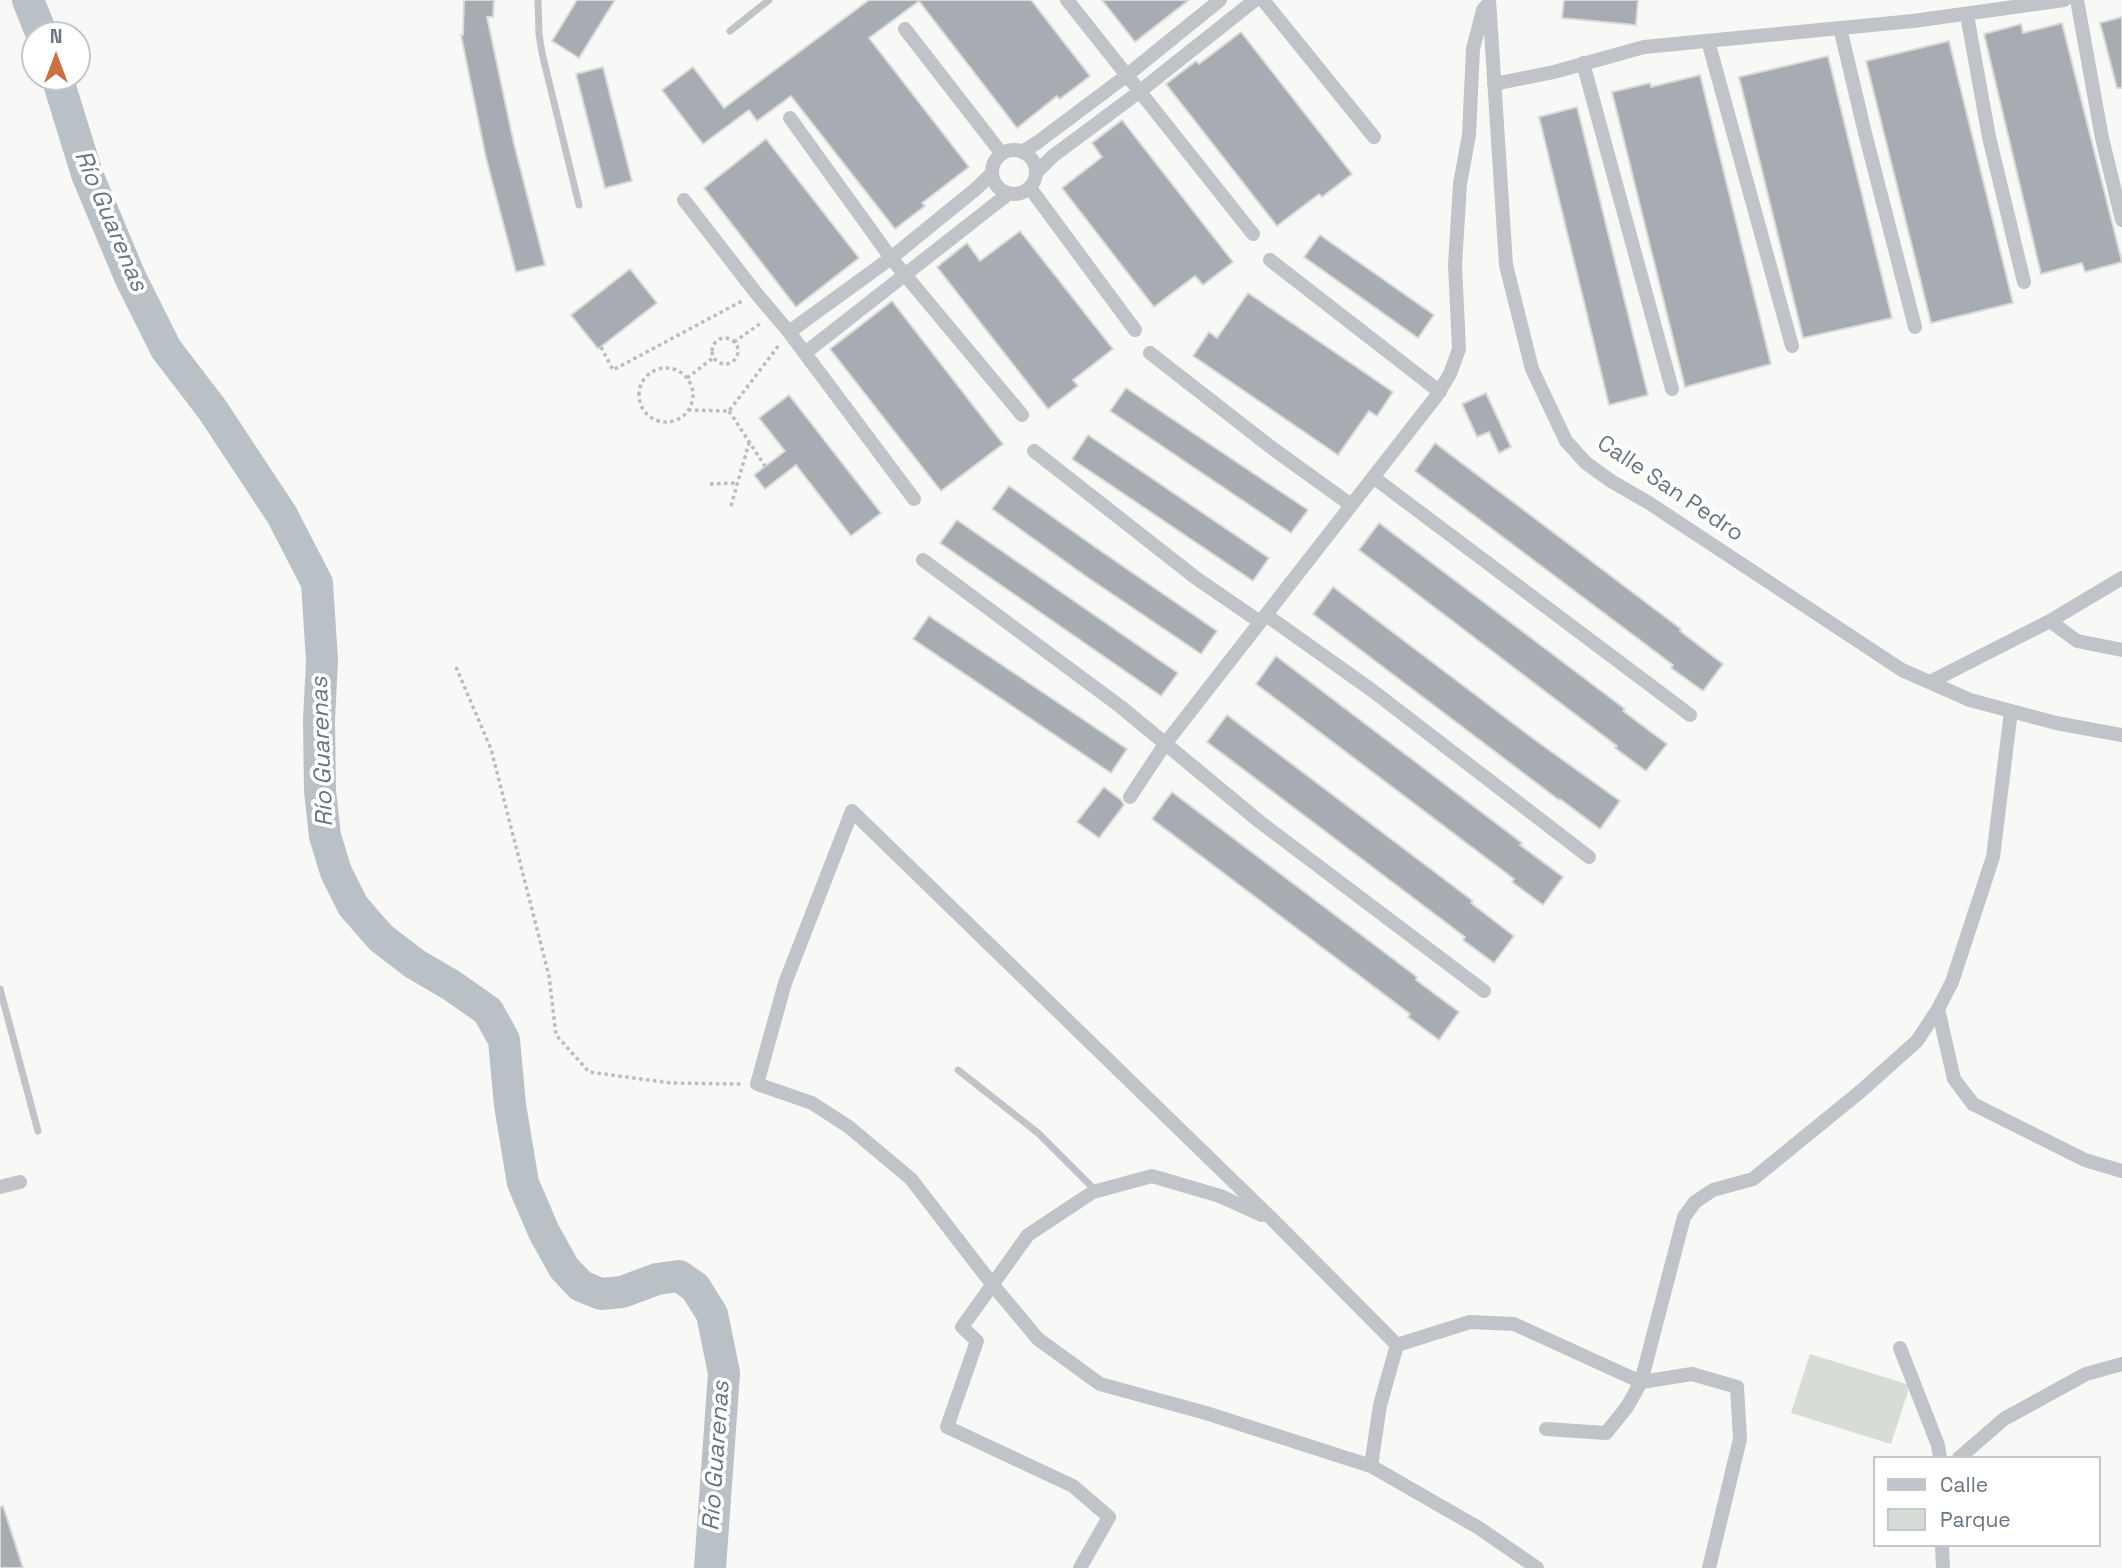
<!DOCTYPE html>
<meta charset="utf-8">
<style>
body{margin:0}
#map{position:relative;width:2122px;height:1568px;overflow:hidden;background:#f8f8f6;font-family:"Space Grotesk",sans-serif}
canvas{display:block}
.legend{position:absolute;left:1873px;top:1456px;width:228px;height:91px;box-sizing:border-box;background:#fff;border:2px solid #c4c8cd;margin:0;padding:9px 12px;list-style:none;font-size:21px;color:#6b7683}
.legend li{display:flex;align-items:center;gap:14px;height:35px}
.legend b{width:35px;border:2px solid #c4c8cd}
.north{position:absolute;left:21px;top:21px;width:70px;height:70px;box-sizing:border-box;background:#fff;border:2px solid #c4c8cd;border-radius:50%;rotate:0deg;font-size:19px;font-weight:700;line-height:28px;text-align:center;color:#6b7683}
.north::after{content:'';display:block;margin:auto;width:24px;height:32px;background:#cd6f41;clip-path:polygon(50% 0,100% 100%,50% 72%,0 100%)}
</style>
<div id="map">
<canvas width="2122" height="1568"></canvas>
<ul class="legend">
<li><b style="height:9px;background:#c0c3c7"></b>Calle</li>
<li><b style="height:19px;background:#d8dcd6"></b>Parque</li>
</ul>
<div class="north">N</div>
</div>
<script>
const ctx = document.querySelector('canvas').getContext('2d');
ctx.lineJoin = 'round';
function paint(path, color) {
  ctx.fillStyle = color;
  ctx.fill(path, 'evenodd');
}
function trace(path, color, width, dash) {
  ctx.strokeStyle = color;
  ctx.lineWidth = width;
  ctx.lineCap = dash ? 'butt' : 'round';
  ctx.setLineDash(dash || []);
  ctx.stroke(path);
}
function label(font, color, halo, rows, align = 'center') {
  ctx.font = font + ' "Space Grotesk",sans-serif';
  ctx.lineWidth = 7;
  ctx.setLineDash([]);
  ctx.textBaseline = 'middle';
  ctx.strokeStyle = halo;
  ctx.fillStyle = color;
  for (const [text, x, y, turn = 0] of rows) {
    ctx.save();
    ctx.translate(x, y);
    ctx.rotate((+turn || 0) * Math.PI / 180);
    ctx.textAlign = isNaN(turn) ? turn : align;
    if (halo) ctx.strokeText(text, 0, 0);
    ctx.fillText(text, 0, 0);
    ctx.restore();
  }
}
paint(new Path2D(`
 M 1810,1354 L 1910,1385 L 1891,1444 L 1791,1413 Z`), '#d8dcd6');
trace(new Path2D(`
 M 28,0 L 42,35
 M 57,77 L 87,174 L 130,277 L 166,349 L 212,409 L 282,515 L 317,583 L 322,661 L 319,720 L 320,791 L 325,836 L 336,872 L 353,906 L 381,938 L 415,964 L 451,985 L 488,1011 L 504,1040 L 510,1105 L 523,1183 L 544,1232 L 564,1268 L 581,1286 L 601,1294 L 622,1292 L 657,1279 L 679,1276 L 695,1287 L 712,1314 L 724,1373 L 710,1568`), '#b9c1c6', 32);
const building = new Path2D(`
 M 464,0 L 494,0 L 493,17 L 487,17 L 514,144 L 545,265 L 516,272 L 486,158 L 461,35 L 463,35 Z
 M 577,0 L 615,0 L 579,58 L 552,41 Z
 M 869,0 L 1031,0 L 1090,76 L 1060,99 L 1057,96 L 1017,128 L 919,1 L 869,38 L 969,167 L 922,203 L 925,206 L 895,229 L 791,96 L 757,121 L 749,110 L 703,144 L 662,90 L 693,67 L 724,108 Z
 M 1102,0 L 1189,0 L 1135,42 Z
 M 1564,0 L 1638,0 L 1636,25 L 1562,18 Z
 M 2122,17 L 2122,88 L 2117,88 L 2100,23 Z
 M 2062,23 L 2122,262 L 2085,272 L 2082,263 L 2041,274 L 1984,34 L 2021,24 L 2023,33 Z
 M 1241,32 L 1352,174 L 1322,197 L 1319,194 L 1277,226 L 1166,84 L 1196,61 L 1199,64 Z
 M 1949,41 L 2013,303 L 1931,323 L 1866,61 Z
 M 1828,56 L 1892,318 L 1803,338 L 1739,77 Z
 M 603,67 L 632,181 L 605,188 L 576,74 Z
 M 1700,75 L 1771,364 L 1685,387 L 1612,92 L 1650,83 L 1651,87 Z
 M 1577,107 L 1648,395 L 1609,405 L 1539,117 Z
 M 1122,120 L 1233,262 L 1203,285 L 1195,276 L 1154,307 L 1062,188 L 1102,157 L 1092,143 Z
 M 766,139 L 859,258 L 796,307 L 704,188 Z
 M 1020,231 L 1113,349 L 1073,380 L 1078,386 L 1048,409 L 937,267 L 967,243 L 980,261 Z
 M 1320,235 L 1434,315 L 1418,338 L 1304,257 Z
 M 630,269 L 657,303 L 598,349 L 571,315 Z
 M 1248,293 L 1393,392 L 1377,416 L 1369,411 L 1338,455 L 1193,356 L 1209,332 L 1217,338 Z
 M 892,301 L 1003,444 L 941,491 L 830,349 Z
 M 1126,388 L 1308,510 L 1291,533 L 1110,411 Z
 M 1486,393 L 1511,447 L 1499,453 L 1489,432 L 1477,437 L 1462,404 Z
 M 789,395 L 881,513 L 851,536 L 796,465 L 765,489 L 754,475 L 785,451 L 759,418 Z
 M 1088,435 L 1269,558 L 1253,581 L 1072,459 Z
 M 1435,443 L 1681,629 L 1680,631 L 1723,664 L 1703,691 L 1671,668 L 1673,665 L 1415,471 Z
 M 1009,486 L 1095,547 L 1217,631 L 1201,654 L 1084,575 L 992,509 Z
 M 957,520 L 1178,673 L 1161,696 L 940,543 Z
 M 1379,523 L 1625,709 L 1623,711 L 1667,744 L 1646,771 L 1615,748 L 1617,746 L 1359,550 Z
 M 1333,587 L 1535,740 L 1620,801 L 1600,829 L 1560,799 L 1559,800 L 1313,614 Z
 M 929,616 L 1127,749 L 1111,773 L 913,639 Z
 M 1276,656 L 1522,843 L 1520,845 L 1563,877 L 1543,905 L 1512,882 L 1514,879 L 1256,684 Z
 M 1227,715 L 1473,901 L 1471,903 L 1514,936 L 1494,963 L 1463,940 L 1465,937 L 1207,742 Z
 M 1104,787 L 1121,800 L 1124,805 L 1099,838 L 1077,822 Z
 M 1172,792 L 1417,977 L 1416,980 L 1459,1012 L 1439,1040 L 1408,1017 L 1410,1014 L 1152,819 Z
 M 3,1506 L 23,1568 L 0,1568 L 0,1507 Z`);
paint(building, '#a6acb2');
trace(building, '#dadad8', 2);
trace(new Path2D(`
 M712 351a13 13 0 1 1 26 0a13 13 0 1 1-26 0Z
 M 734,342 L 761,323
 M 601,347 L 613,370 L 742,301
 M639 395a27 27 0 1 1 54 0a27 27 0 1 1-54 0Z
 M 687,378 L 713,358
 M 688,410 L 729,411 L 779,345
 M 729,411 L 765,466
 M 710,484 L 737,483
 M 731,506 L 749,443
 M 456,667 L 491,749 L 549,976 L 556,1035 L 589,1072 L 671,1083 L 741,1084`), '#babcbf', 3.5, [3.5, 3.5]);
trace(new Path2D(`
 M 538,0 L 539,34 L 542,53 L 579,205
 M 730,31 L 769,0
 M 0,989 L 38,1131
 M 958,1070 L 1038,1133 L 1096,1191`), '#c0c3c7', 7);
trace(new Path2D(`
 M 1067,0 L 1253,234
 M 1263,0 L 1374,137
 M 1489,0 L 1506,265 L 1532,369 L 1566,441 L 1586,463 L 1611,481 L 1649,503 L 1902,670 L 1970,700 L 2056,723 L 2122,735
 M 2077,0 L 2102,138 L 2122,220
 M 1967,15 L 1989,137 L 2024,282
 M 1840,28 L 1865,133 L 1915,327
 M 905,29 L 1002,154
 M 1708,41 L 1792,346
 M 1583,63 L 1672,389
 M 1494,84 L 1554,72 L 1644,47 L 1913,21 L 2064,0
 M 790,118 L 891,258 L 1022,415
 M992 172a22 22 0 1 1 44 0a22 22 0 1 1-44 0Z
 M 1022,152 L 1038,142 L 1126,76 L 1220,0
 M 1036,173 L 1053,156 L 1139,92 L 1255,0
 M 1030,188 L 1135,330
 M 684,200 L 756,293 L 789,332 L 914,499
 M 1270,260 L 1440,392
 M 789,332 L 891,258 L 977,188 L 992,173
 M 805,353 L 1008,194
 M 1150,353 L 1272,448 L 1351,505
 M 1034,451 L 1196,578 L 1260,622
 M 1373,477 L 1690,715
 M 923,560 L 1121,707 L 1260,822 L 1484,991
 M 1266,615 L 1373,691 L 1589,857
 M 2050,621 L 2077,641 L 2122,650
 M 1930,682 L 2050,621 L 2122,578
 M 1130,797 L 1165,744 L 1435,398 L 1450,374 L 1459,349 L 1455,265 L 1460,184 L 1469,135 L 1473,49 L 1483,10 L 1488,4
 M 1938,1009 L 1954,1079 L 1973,1104 L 2085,1160 L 2122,1171
 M 0,1187 L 20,1182
 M 1397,1345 L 1273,1220 L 852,811 L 785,983 L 757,1084 L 812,1103 L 849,1127 L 911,1179 L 992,1284 L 1038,1339 L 1100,1384 L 1206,1413 L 1371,1466 L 1479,1528 L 1537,1568
 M 1397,1345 L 1470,1322 L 1514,1324 L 1641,1382 L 1692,1374 L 1737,1387 L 1740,1439 L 1709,1568
 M 1900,1348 L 1938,1445 L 1940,1458
 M 1546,1429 L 1606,1433 L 1627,1407 L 1641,1382 L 1684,1217 L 1695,1202 L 1713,1190 L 1753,1179 L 1861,1091 L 1917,1041 L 1938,1009 L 1952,982 L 1993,857 L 2011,711
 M 1959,1458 L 2004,1419 L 2086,1374 L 2122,1364
 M 1371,1466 L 1380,1405 L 1397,1345
 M 1942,1545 L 1943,1568
 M 1080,1568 L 1109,1517 L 1073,1486 L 947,1427 L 977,1341 L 962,1327 L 1028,1235 L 1093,1192 L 1152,1176 L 1220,1196 L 1262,1215`), '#c0c3c7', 14);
label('23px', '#6b7683', '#fff', [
 ["Calle San Pedro",1670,489,34]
]);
label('italic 24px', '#67767f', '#fff', [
 ["Río Guarenas",110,221,67],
 ["Río Guarenas",323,752,-92],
 ["Río Guarenas",717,1456,-86]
]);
</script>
